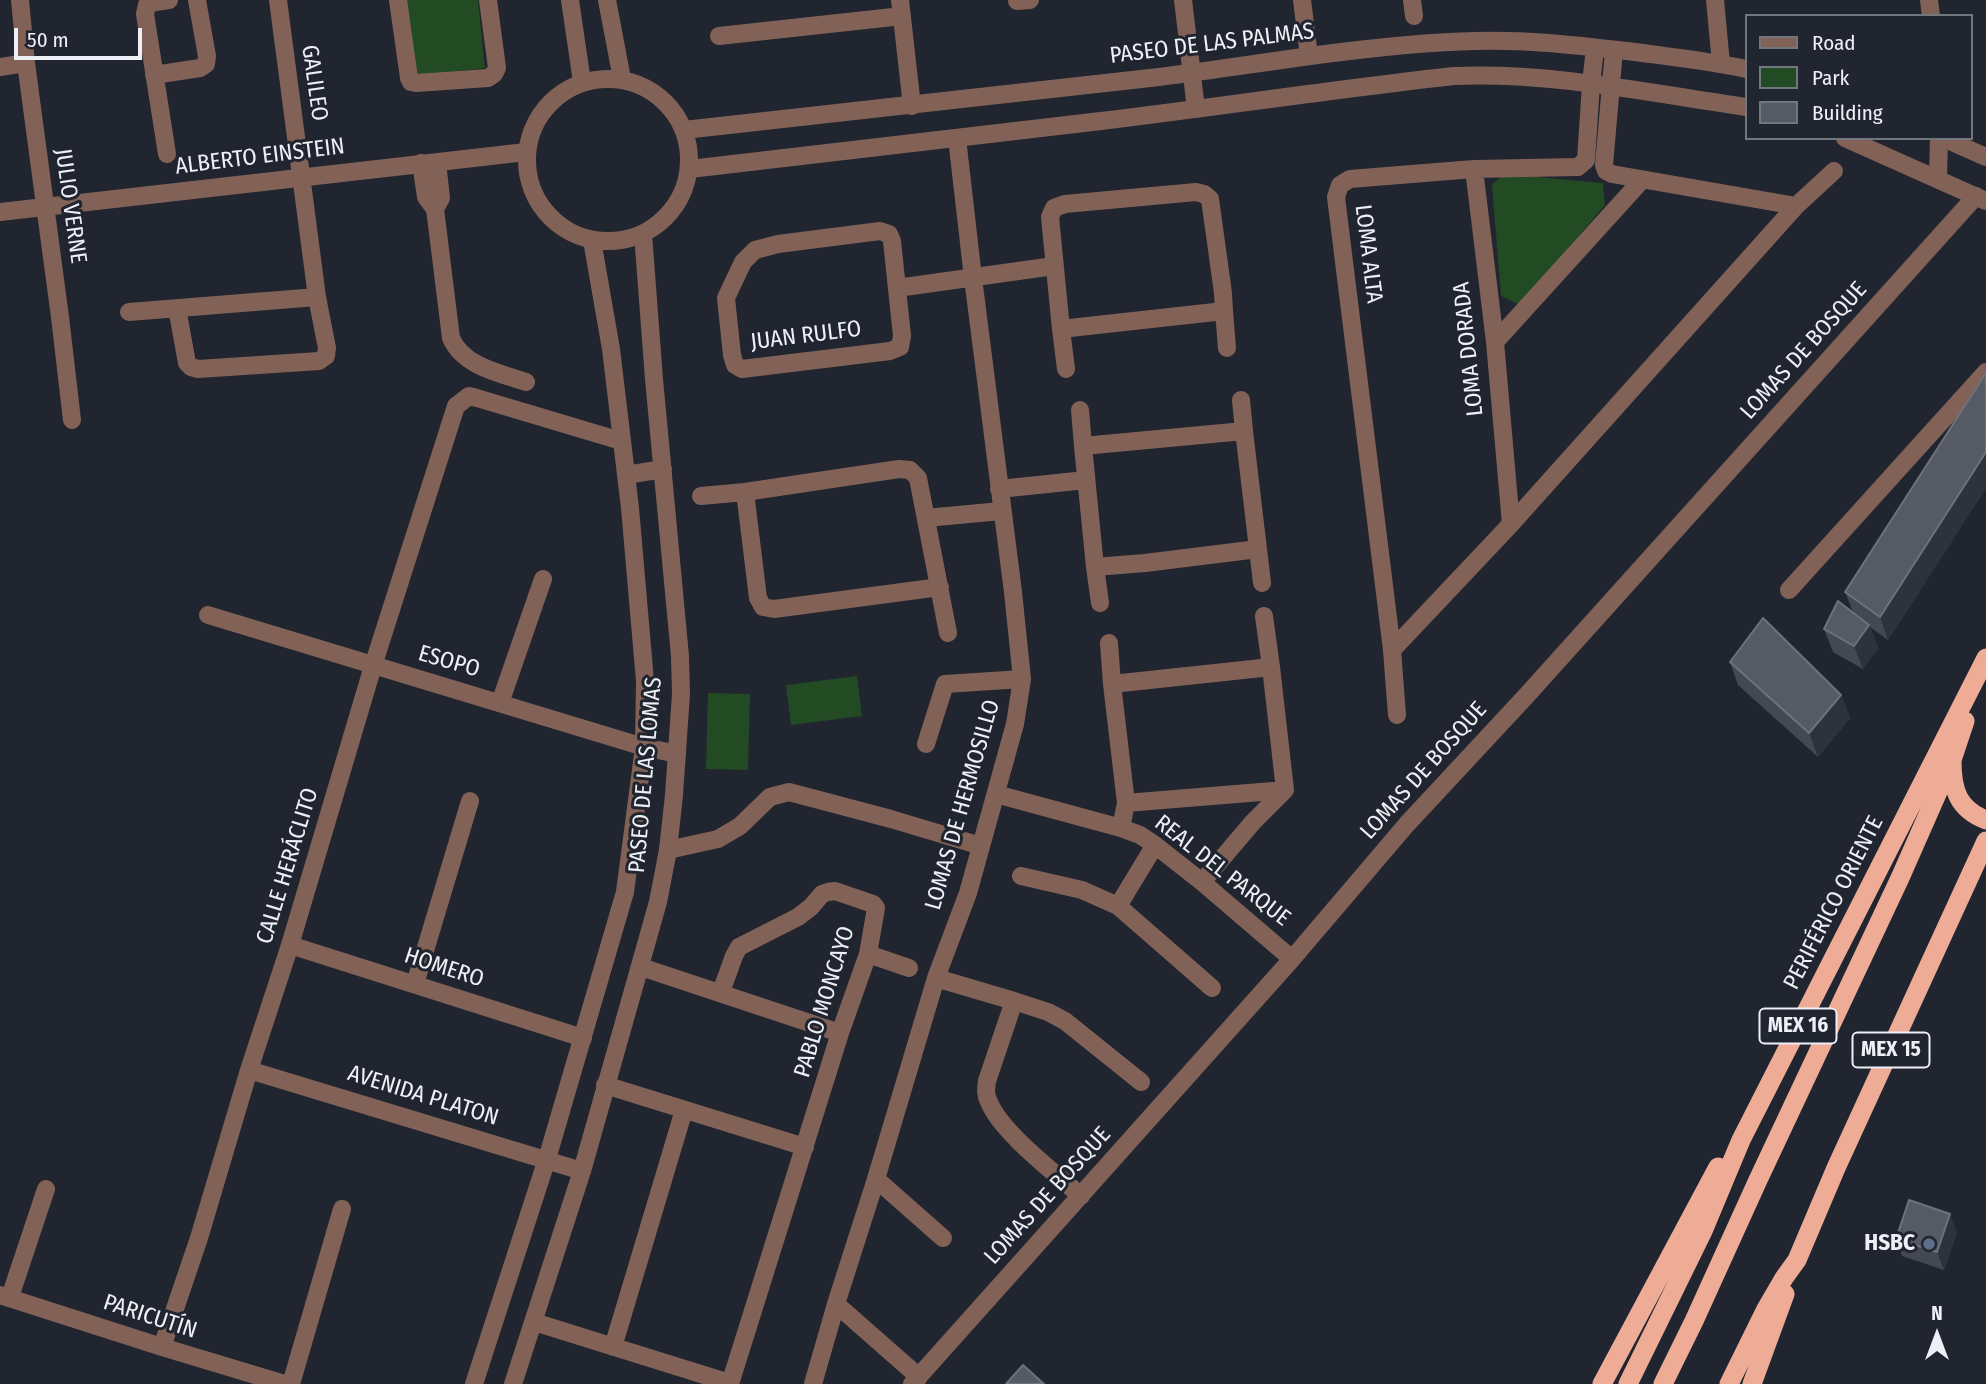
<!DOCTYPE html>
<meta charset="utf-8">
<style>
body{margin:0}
#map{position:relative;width:1986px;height:1384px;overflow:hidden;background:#20252f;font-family:"Fira Sans Condensed",sans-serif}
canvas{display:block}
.legend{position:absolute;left:1745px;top:14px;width:228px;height:126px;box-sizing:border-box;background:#20252f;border:2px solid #72777f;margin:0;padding:9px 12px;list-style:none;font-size:21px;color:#edf1f7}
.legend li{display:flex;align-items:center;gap:14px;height:35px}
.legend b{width:35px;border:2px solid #72777f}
.north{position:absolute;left:1902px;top:1300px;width:70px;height:70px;-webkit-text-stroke:5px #20252f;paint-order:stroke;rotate:0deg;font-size:19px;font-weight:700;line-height:28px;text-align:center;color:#edf1f7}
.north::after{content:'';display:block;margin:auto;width:24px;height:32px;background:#edf1f7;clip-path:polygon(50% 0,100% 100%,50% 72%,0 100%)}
.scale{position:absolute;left:14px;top:28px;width:128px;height:32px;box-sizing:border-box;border:4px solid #edf1f7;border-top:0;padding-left:9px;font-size:21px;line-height:24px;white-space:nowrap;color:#edf1f7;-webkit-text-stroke:5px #20252f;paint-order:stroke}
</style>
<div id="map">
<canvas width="1986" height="1384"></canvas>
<ul class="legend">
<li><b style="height:9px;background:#826257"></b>Road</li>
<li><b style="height:19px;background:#224a23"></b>Park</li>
<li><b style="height:19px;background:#555a64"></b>Building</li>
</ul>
<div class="north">N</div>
<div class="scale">50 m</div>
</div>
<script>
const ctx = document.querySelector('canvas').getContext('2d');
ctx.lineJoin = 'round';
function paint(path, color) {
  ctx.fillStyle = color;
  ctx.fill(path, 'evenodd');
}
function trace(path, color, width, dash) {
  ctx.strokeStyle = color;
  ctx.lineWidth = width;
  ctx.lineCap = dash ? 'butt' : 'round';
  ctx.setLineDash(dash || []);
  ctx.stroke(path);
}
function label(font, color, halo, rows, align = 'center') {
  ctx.font = font + ' "Fira Sans Condensed",sans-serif';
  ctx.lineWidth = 6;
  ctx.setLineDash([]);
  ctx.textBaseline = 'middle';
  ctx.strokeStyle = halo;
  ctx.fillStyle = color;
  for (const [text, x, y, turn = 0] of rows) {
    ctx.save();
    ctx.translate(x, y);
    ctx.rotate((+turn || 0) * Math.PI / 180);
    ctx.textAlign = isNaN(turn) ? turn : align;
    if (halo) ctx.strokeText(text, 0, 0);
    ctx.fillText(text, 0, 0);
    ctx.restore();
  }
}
paint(new Path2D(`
 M 404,0 L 478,0 L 485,68 L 413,76 Z
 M 1503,174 L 1603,183 L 1605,205 L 1520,305 L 1501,296 L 1492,185 Z
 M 857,676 L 862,716 L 791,725 L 786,685 Z
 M 708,693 L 750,694 L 748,770 L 706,769 Z`), '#224a23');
trace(new Path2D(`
 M 20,0 L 26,63 L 60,317 L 72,420
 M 398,0 L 409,78 L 411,82 L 416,83 L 488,78 L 494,74 L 497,68 L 488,0
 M 900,0 L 912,106
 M 1183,0 L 1196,109
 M 1302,0 L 1309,56
 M 1412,0 L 1414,16
 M 1715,0 L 1721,64
 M 1929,0 L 1931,16
 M 1017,1 L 1030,0
 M 719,36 L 902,16
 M 1595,48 L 1591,84 L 1586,160 L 1578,167 L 1474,169 L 1350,179 L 1340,185 L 1336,197 L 1392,650 L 1511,524 L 1796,206 L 1612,174 L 1606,171 L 1604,165 L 1614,50
 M 0,67 L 26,63
 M 154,75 L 200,68 L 206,64 L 207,56 L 197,0
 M 167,154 L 145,14 L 147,5 L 155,2 L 169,0
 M 421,163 L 426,197 L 435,209 L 451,338 C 463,366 499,373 526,382
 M 1474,169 L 1495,342 L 1511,524
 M 1938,178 L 1939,138
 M 1196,192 L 1204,194 L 1210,199 L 1223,293 L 1224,311 L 1061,329 L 1050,217 L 1054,208 L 1065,204 Z
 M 1796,206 L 1834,171
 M 435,209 L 441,198 L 437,162
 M 0,212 L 526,152
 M 880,231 L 889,234 L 892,241 L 902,336 L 900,347 L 890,351 L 742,369 L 735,365 L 732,355 L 726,298 L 743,262 L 755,250 L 778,244 Z
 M 897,288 L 1054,266
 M 177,308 L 187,363 L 191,367 L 198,369 L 319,361 L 326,356 L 327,348 L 317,297 L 278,0
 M 1224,311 L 1227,348
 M 129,312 L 317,297
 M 1061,329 L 1066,369
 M 1495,342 L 1642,180
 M 1241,400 L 1244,431
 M 1080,410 L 1083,446
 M 1244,431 L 1258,549 L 1145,563 L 1095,567 L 1083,446 Z
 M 999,489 L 1086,480
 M 745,492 L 758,598 L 763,607 L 774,609 L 940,587
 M 701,496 L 745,492 L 899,469 L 910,470 L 918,478 L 948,633
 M 926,518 L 1001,511
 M 1258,549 L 1262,583
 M 1095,567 L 1100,603
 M 1789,590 L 1986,372
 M 208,615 L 644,747 L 677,754
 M 1264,616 L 1271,667
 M 1109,643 L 1112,684
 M 1392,650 L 1397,715
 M 500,703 L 543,579
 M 926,744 L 945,684 L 1022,679
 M 996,794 L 1121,828 L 1140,835 L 1155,845 L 1202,882 L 1292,959
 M 1121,828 L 1126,803 L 1112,684 L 1271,667 L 1285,790 L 1126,803
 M 668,850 L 718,839 L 740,826 L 770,797 L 789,792 L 891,819 L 981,846
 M 1021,876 L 1082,890 L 1118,906 L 1212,988
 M 1202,882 L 1253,822 L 1285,790
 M 1118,906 L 1155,845
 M 290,945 L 583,1038
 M 868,954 L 909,968
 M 641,967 L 840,1033
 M 936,978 L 1014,1001 L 1048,1012 L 1065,1021 L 1141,1082
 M 415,984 L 470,801
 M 721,992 L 734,956 L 739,947 L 798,917 L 811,907 L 822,894 L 828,892 L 835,891 L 873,904 L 876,908 L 868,954 L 840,1033 L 730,1384
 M 1014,1001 L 987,1081 C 986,1089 985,1095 989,1102 C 1001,1132 1055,1173 1081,1196
 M 249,1070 L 582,1171
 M 605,1085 L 805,1147
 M 876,1179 L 943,1238
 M 0,1295 L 162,1347 L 285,1384
 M 10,1297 L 46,1189
 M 836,1304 L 919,1377
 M 534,1322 L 730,1383
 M 162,1347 L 199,1238 L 249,1070 L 290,945 L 373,666 L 456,406 L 469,396 L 477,398 L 621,441
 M 613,1347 L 684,1110
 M 291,1384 L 342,1209
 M 813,1384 L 836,1304 L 876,1179 L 936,978 L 968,893 L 1015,724 L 1022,679 L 1013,592 L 973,278 L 957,138
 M 912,1384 L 1292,959 L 1407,824 L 1527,695 L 1976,196`), '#826257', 18);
trace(new Path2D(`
 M 570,0 L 582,82
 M 607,0 L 622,79
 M527 160a81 81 0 1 1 162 0a81 81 0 1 1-162 0Z
 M 684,130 C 843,113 1001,95 1159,77 C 1264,64 1368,44 1474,41 C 1527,39 1582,46 1635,52 C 1672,57 1709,61 1746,69
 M 1845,138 L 1986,201
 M 1943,138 L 1986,157
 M 690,169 C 827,152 964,138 1101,121 C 1218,107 1336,89 1454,76 C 1552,72 1649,93 1746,107
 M 626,475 L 663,469
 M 474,1384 L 547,1159 L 625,892 L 644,747 L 645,681 L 630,508 L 611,349 L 592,240
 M 513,1384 L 582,1171 L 658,902 L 668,850 L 674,795 L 681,694 L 680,656 L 654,379 L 643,234`), '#826257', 18);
trace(new Path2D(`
 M 1952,761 C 1952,790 1958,809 1986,820
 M 1602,1384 L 1718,1167
 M 1628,1384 L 1703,1231 L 1741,1140 L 1986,658
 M 1663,1384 L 1694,1321 L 1758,1180 L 1900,878 L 1952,760 L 1965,721
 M 1729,1384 L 1766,1309 L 1784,1278 L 1797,1260 L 1836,1168 L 1986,841
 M 1752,1384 L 1785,1294`), '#eeac96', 19);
paint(new Path2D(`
 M 1986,373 L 1986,488 L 1888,640 L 1870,627 L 1878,648 L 1863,669 L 1833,652 L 1824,629 L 1853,612 L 1845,592 Z
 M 1730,662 L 1841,695 L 1850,718 L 1818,757 L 1738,685 Z
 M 1957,1232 L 1944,1270 L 1902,1256 L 1896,1239 Z`), '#434852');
paint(new Path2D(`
 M 1986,452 L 1986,488 L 1888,640 L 1880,617 Z
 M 1869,625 L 1878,648 L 1863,669 L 1854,646 Z
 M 1841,695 L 1850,718 L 1818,757 L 1809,733 Z
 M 1950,1214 L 1957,1232 L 1944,1270 L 1937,1252 Z`), '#2d323d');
const building = new Path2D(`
 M 1986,373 L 1986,452 L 1880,617 L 1845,592 Z
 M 1838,601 L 1869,625 L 1854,646 L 1824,629 Z
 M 1763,618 L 1841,695 L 1809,733 L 1730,662 Z
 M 1909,1200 L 1950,1214 L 1937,1252 L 1896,1239 Z
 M 1023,1365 L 1044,1384 L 1006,1384 Z`);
paint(building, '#555a64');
trace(building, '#6d727b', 2);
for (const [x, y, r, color] of [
 [1929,1244,7,"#5c6f8a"]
]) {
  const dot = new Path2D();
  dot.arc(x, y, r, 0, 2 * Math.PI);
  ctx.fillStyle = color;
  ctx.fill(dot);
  trace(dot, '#20252f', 2.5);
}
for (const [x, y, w] of [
 [1798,1026,77],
 [1891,1050,77]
]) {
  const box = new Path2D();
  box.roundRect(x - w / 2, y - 17.5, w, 35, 5);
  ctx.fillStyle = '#20252f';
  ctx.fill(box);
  trace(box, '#edf1f7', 2);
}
label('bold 21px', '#edf1f7', null, [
 ["MEX 16",1798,1026],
 ["MEX 15",1891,1050]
]);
label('23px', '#edf1f7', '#20252f', [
 ["PASEO DE LAS PALMAS",1212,44,-7],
 ["GALILEO",314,83,82],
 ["ALBERTO EINSTEIN",260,157,-7],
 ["JULIO VERNE",70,206,82],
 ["LOMA ALTA",1368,254,83],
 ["JUAN RULFO",806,336,-7],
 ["LOMA DORADA",1469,349,-96],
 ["LOMAS DE BOSQUE",1804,351,-48],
 ["ESOPO",449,662,16],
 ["LOMAS DE BOSQUE",1424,771,-48],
 ["PASEO DE LAS LOMAS",646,775,-85],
 ["LOMAS DE HERMOSILLO",963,805,-74],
 ["CALLE HERÁCLITO",288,866,-73],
 ["REAL DEL PARQUE",1222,871,38],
 ["PERIFÉRICO ORIENTE",1834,903,-63],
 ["HOMERO",444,968,18],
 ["PABLO MONCAYO",825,1002,-73],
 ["AVENIDA PLATON",423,1096,17],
 ["LOMAS DE BOSQUE",1048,1196,-48],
 ["PARICUTÍN",150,1317,18]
]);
label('bold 23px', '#edf1f7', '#20252f', [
 ["HSBC",1915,1244]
], 'right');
</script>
